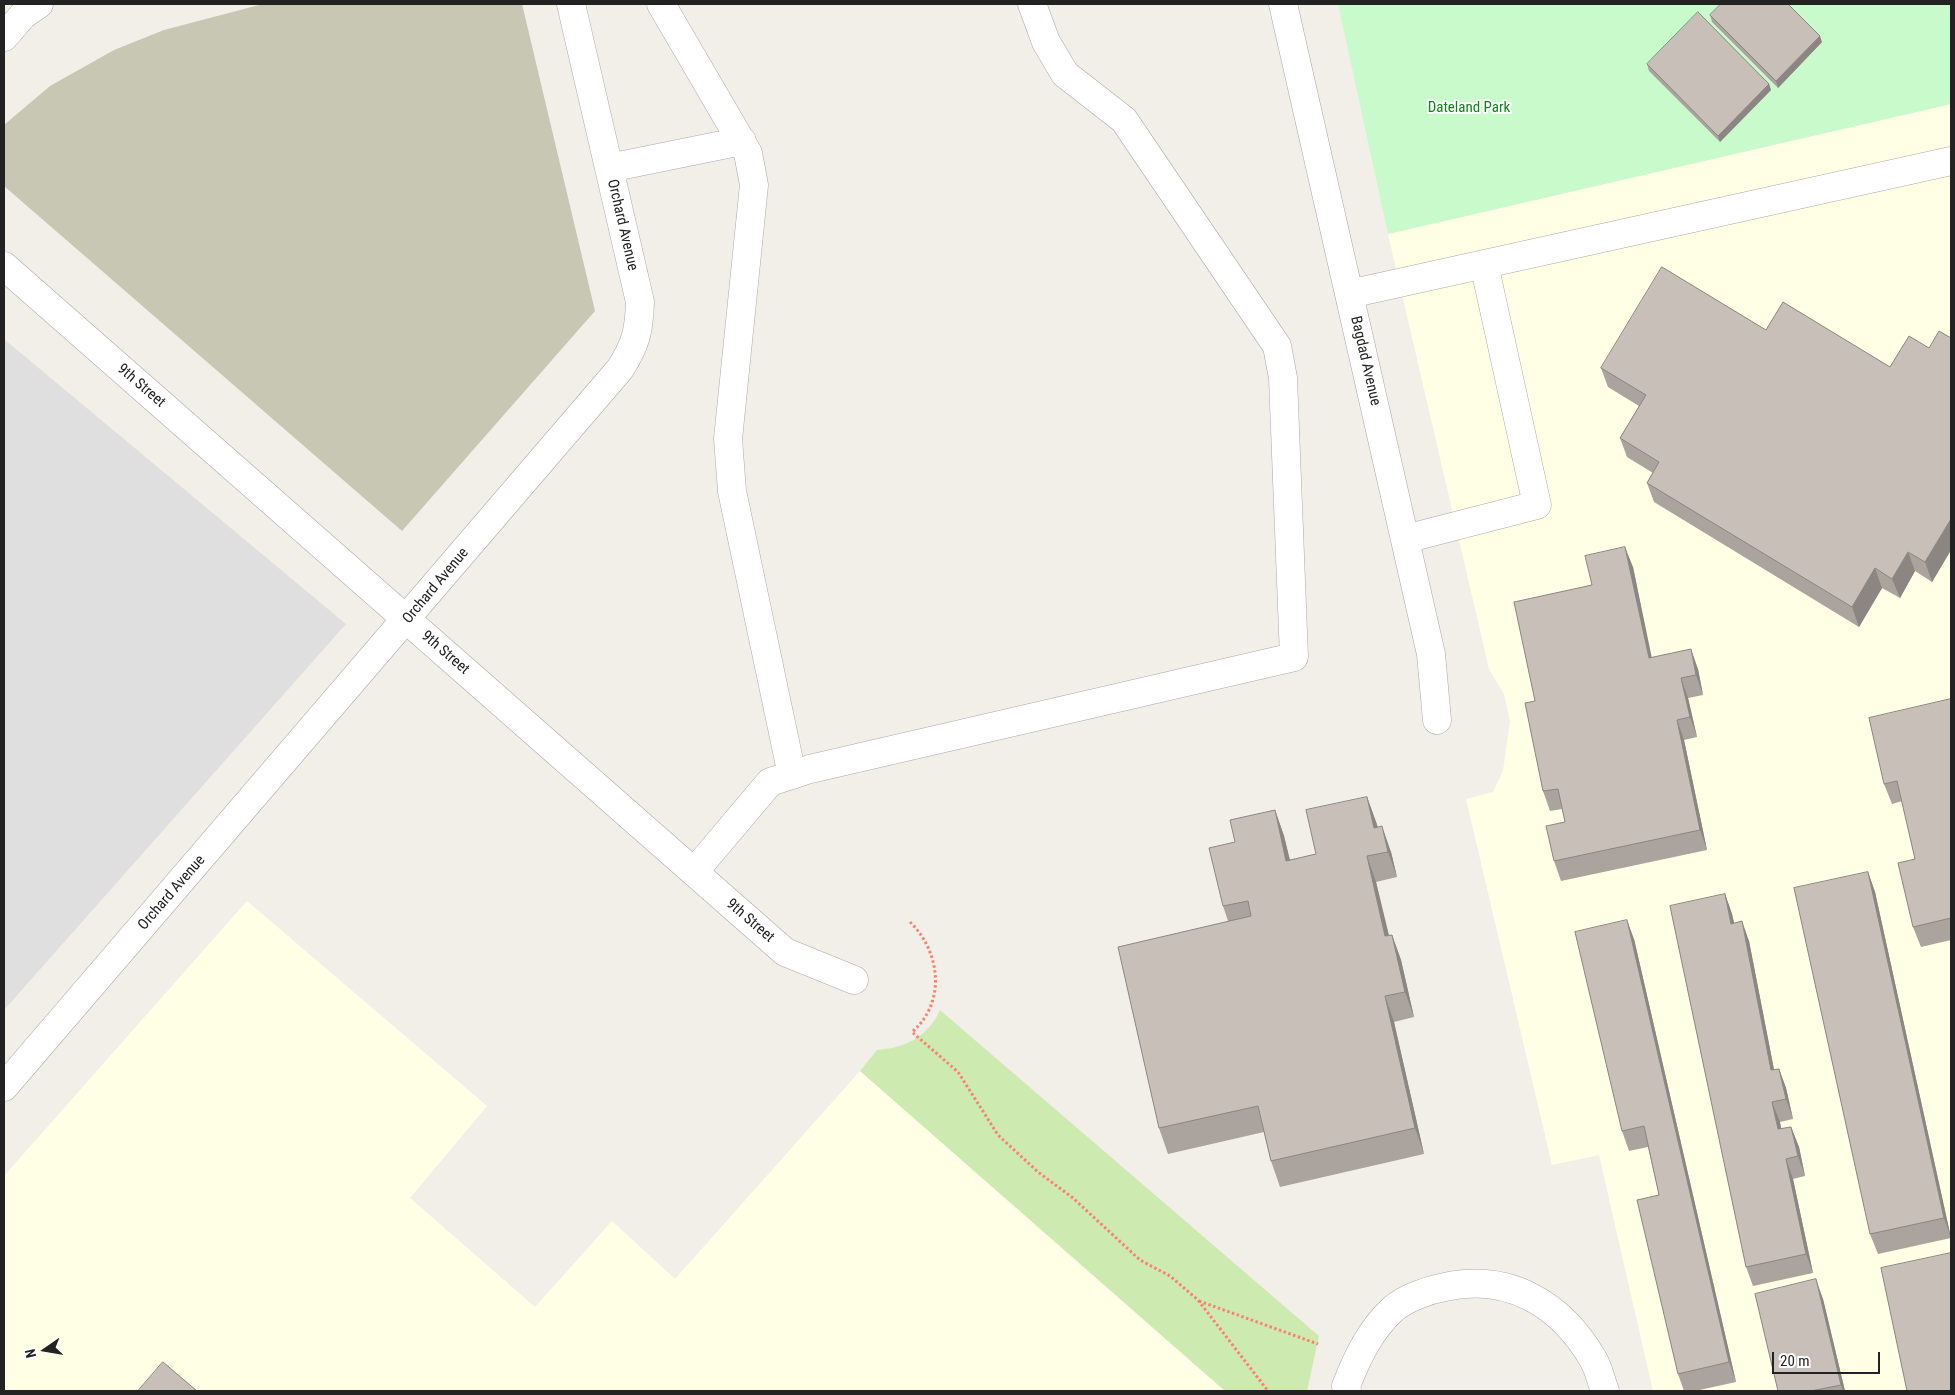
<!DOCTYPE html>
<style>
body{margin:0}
#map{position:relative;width:1955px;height:1395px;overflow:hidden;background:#f2efe9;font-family:"Roboto Condensed",sans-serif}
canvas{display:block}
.frame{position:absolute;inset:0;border:5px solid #222;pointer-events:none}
.north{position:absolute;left:20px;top:1325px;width:50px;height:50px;-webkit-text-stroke:4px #fff;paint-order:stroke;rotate:257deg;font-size:14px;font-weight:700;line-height:20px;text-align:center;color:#222}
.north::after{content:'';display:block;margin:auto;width:18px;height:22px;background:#222;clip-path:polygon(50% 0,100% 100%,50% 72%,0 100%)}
.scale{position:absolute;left:1772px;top:1352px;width:108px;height:22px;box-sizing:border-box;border:2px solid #222;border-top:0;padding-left:6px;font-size:15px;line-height:18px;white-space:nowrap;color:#222;-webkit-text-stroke:4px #fff;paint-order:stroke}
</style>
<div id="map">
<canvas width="1955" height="1395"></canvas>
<div class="frame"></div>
<div class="north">N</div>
<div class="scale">20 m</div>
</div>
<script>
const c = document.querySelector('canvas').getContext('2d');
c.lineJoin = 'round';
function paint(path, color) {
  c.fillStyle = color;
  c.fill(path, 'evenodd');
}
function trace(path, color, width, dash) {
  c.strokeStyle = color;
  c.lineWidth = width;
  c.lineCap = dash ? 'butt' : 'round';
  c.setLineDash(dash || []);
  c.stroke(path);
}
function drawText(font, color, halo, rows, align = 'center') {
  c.font = font + ' "Roboto Condensed",sans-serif';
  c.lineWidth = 4;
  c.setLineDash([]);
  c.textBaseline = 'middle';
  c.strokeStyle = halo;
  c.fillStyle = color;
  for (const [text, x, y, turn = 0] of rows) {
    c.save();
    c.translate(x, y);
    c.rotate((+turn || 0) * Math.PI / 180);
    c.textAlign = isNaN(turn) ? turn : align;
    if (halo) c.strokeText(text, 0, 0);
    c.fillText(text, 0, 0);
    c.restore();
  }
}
paint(new Path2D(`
 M4 339 346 624 4 1010Z`), '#e0dfdf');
paint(new Path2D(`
 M1951 104V1391H1653L1599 1155 1552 1165 1466 799 1493 792 1503 771 1510 721 1504 694 1489 669 1388 234Z
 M247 901 487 1106 410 1198 535 1307 612 1221 675 1279 860 1071 1225 1391H4V1176Z`), '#ffffe5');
paint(new Path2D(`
 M263 4H522L595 311 402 531 4 186V125L50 86 114 50 164 30Z`), '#c7c7b4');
paint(new Path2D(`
 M940 1010 1319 1336 1307 1391H1225L860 1071 877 1050C905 1048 928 1037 940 1010Z`), '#cdebb0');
paint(new Path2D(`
 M1338 4H1951V104L1388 234Z`), '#c8facc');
const minor = new Path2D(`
 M661 4 748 153 754 185 728 439 732 491 792 775
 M1283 4 1431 654 1437 720
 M4 37 23 15 39 4
 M609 168 742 141
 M4 266 785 952 854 980
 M1349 294 1951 161
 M1405 539 1537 505 1484 264
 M694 872 770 782 810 769 1294 657 1283 378 1277 346 1124 120 1065 74 1046 42 1032 4
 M4 1087 620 369C636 344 639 331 640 302L571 4
 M1347 1391 1346 1386C1357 1358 1370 1330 1393 1309 1406 1298 1428 1290 1445 1287 1509 1273 1561 1304 1593 1359 1599 1369 1601 1381 1605 1391`);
trace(minor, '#a9a9a9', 29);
trace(new Path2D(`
 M910 922C941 952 946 1003 912 1032L958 1072 998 1135 1038 1172 1073 1198 1140 1260 1170 1276 1198 1300 1268 1391
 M1199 1301 1318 1344`), '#fa8072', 3, [2.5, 2.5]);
trace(minor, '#fff', 28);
paint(new Path2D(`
 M1710 15 1822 42 1778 88 1712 22Z
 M1647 64 1769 84 1771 90 1720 142 1649 71Z
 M1766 330 1890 367 1951 338V550L1932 582 1915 571 1900 598 1882 588 1859 627 1654 502 1647 483 1653 473 1627 457 1620 438 1639 406 1608 387 1601 368Z
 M1633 567 1651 657 1698 669 1703 695 1688 698 1697 737 1684 740 1707 850 1561 881 1554 861 1565 822 1562 809 1550 811 1543 791 1535 701Z
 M1951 699V940L1921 947 1913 927 1915 859 1902 801 1892 804 1884 784Z
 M1367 797 1378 827 1391 852 1397 877 1376 882 1389 935H1392L1401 960 1414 1017 1394 1022 1424 1154 1280 1187 1271 1161 1264 1132 1168 1154 1159 1128 1228 921 1223 906 1235 842 1275 810 1284 836 1290 860 1316 854Z
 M1868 872 1875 892 1951 1238 1878 1254 1870 1234Z
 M1725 894 1732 914 1734 923 1749 941 1774 1070 1779 1069 1786 1088 1793 1119 1780 1122 1781 1129 1791 1127 1799 1147 1805 1176 1793 1179 1813 1273 1753 1286 1746 1267Z
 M1634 939 1736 1382 1695 1391H1684L1678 1374 1659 1195 1648 1147 1629 1151 1622 1131Z
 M1823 1299 1845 1391H1778Z`), '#aba49e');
paint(new Path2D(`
 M1820 36 1822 42 1778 88 1776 81Z
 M1769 84 1771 90 1720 142 1718 136Z
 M1951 519V550L1932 582 1925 562Z
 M1625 547 1633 567 1656 678 1649 658Z
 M1908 552 1915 571 1900 598 1892 579Z
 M1875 568 1882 588 1859 627 1852 607Z
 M1691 649 1698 669 1703 695 1696 675Z
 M1681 678 1688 698 1697 737 1690 717Z
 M1677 720 1684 740 1707 850 1700 830Z
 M1367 797 1376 822 1384 853 1374 828Z
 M1275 810 1284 836 1296 886 1286 861Z
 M1382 826 1391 852 1397 877 1388 852Z
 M1367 856 1376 882 1395 962 1385 936Z
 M1868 872 1875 892 1951 1238 1944 1218Z
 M1725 894 1732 914 1739 944 1731 924Z
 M1627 920 1634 939 1736 1382 1729 1362Z
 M1742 921 1749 941 1778 1090 1771 1070Z
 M1392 935 1401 960 1414 1017 1405 992Z
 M1385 996 1394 1022 1424 1154 1415 1128Z
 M1779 1069 1786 1088 1793 1119 1786 1099Z
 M1772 1102 1780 1122 1785 1149 1778 1129Z
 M1791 1127 1799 1147 1805 1176 1798 1156Z
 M1786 1159 1793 1179 1813 1273 1806 1254Z
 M1816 1279 1823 1299 1845 1391H1843L1841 1385Z`), '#8b8681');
const building = new Path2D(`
 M1721 4H1788L1820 36 1776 81 1710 15Z
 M1698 12 1769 84 1718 136 1647 64Z
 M1662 267 1766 330 1783 302 1890 367 1909 336 1929 348 1939 331 1951 338V519L1925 562 1908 552 1892 579 1875 568 1852 607 1647 483 1659 462 1620 438 1646 395 1601 368Z
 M1625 547 1649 658 1691 649 1696 675 1681 678 1690 717 1677 720 1700 830 1554 861 1546 826 1565 822 1558 789 1543 791 1525 703 1535 701 1514 602 1592 585 1585 556Z
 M1951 699V918L1913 927 1898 863 1915 859 1897 781 1884 784 1869 718Z
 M1367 797 1374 828 1382 826 1388 852 1367 856 1385 936 1392 935 1405 992 1385 996 1415 1128 1271 1161 1258 1106 1159 1128 1118 947 1251 916 1248 901 1223 906 1209 848 1235 842 1230 820 1275 810 1286 861 1316 854 1306 810Z
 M1868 872 1944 1218 1870 1234 1794 888Z
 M1725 894 1731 924 1742 921 1771 1070 1779 1069 1786 1099 1772 1102 1778 1129 1791 1127 1798 1156 1786 1159 1806 1254 1746 1267 1670 906Z
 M1627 920 1729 1362 1678 1374 1637 1200 1659 1195 1644 1126 1622 1131 1575 932Z
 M1951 1253V1391H1907L1881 1268Z
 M1816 1279 1841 1385 1811 1391H1778L1755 1294Z
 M163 1362 197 1391H138Z`);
paint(building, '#c7bfb8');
trace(building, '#8b8681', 1);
drawText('15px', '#0c8416', '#fff', [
 ["Dateland Park",1469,108]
]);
drawText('15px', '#222', '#fff', [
 ["Orchard Avenue",622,225,77],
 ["Bagdad Avenue",1365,361,77],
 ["9th Street",141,386,41],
 ["Orchard Avenue",436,586,-50],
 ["9th Street",445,653,41],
 ["Orchard Avenue",172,893,-49],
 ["9th Street",750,921,41]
]);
</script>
